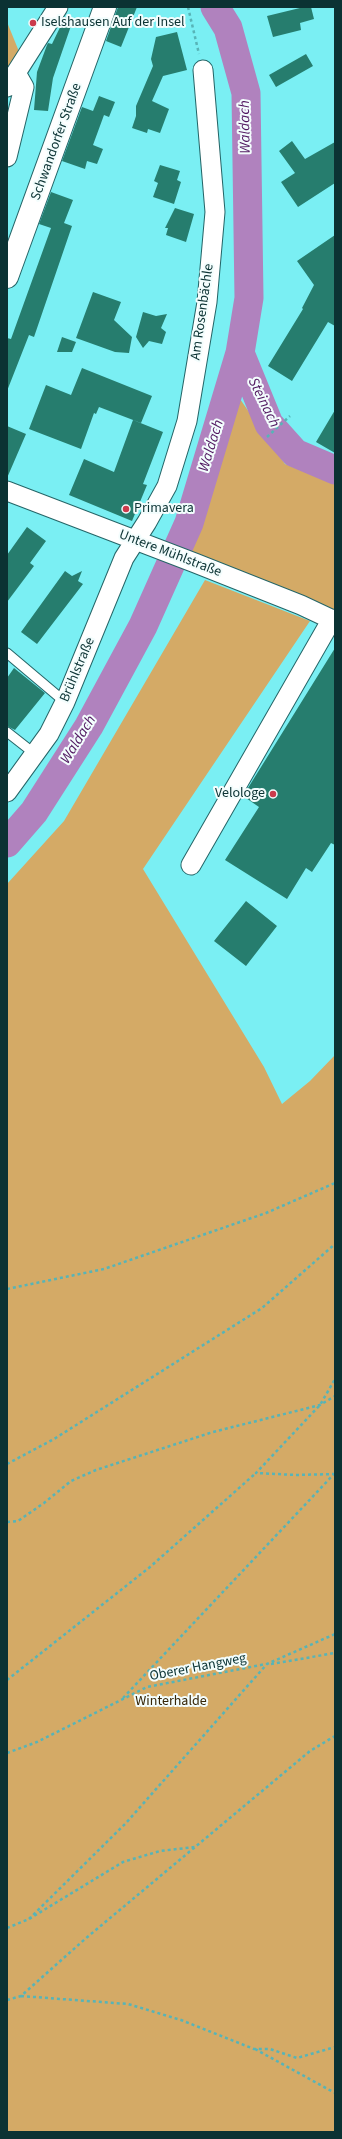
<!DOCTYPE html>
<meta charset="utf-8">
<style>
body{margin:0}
#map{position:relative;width:342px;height:2139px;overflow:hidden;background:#7aeff3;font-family:"Source Sans 3",sans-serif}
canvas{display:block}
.frame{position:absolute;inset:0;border:8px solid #0b3233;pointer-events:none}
</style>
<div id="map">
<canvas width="342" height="2139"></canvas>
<div class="frame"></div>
</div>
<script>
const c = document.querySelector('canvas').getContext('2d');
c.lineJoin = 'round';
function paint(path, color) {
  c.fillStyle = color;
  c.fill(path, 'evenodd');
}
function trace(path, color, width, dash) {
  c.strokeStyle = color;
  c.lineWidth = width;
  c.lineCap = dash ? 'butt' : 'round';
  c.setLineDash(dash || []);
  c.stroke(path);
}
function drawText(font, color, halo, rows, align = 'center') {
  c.font = font + ' "Source Sans 3",sans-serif';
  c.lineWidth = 4;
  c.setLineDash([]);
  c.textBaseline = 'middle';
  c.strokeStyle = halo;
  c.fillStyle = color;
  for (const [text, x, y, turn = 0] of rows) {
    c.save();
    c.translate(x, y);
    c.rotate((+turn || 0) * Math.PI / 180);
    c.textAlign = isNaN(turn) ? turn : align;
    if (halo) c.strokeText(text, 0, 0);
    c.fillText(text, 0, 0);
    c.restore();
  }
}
paint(new Path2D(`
 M7 22 20 54 7 76Z
 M231 386 285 464 335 484V614L186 552Z
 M205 580 310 621 143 869 264 1067 282 1104 310 1081 335 1055V2132H7V884L64 821Z`), '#d4aa66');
trace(new Path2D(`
 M240 353 269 424 295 453 335 470
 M7 843 34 812 89 726 143 626 189 523 240 353 249 298 246 93 228 28 215 7`), '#b082be', 29);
paint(new Path2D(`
 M118 7H137L121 47 106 41Z
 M304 7H311L314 19 300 23 301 30 273 37 267 16Z
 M65 17 73 20 53 78 48 111 34 110 37 72 47 45 48 43 52 44Z
 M177 32 187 70 163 76 152 101 169 109 160 133 148 129 147 133 132 128 136 116V106L153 66 151 59 156 37Z
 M306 54 313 66 276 87 269 75Z
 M99 96 115 102 109 117 104 115 93 145 103 149 97 164 87 161 85 169 62 161 82 107 93 111Z
 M292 141 305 159 335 142V183L298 207 281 182 295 173 279 151Z
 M160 165 180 171 177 180 181 182 174 204 153 197 158 183 154 181Z
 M51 192 73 200 64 223 72 226 34 337 29 335 7 391V338L11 339 51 228 39 224Z
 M175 208 194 214 186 242 166 235 168 228H165Z
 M335 235V326L328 322 292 381 268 366 303 309 302 308 314 285 297 261Z
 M93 292 121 302 114 320 132 337 129 353 115 352 76 338Z
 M143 312 156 316 167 314 161 328 166 332 162 344 149 341 143 348 136 337Z
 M62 337 76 342 72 352H57Z
 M82 368 152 396 141 423 99 407 96 414 94 413 81 449 29 429 46 385 71 395Z
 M335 410V453L316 442Z
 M133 420 163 432 143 484 147 485 132 521 69 495 84 459 114 472Z
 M7 426 26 434 7 478Z
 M27 527 46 541 30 563 34 566 7 602V555Z
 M65 571 72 576 82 571 78 581 83 584 37 644 21 632Z
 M335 648V845L331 843 312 872 306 868 287 899 225 860 259 807 243 796Z
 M14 668 45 693 15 730 7 726V678Z
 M246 901 277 926 246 966 214 941Z`), '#267d6e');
const service = new Path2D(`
 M7 653 65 702
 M7 732 35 754`);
const minor = new Path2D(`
 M7 87 58 7
 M7 157 24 87 16 73
 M7 491 195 563 301 605 335 621
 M7 792 49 734 65 702 124 558 147 522 167 486 187 421 207 302 215 212 203 70
 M191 865 332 619`);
const secondary = new Path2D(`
 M7 277 105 7`);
trace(service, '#256567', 11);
trace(minor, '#256567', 21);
trace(secondary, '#256567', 24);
trace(new Path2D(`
 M188 7 199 54
 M267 437 290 416
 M7 1289 104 1269 266 1213 335 1183
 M7 1464 54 1439 262 1308 335 1244
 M335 1474 296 1475 256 1473 320 1405 335 1379
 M7 1522 18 1521 44 1503 71 1481 96 1470 213 1432 320 1405 335 1396
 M271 1664 335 1653
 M7 1680 150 1567 256 1473
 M123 1698 334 1474
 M7 1753 37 1742 147 1687 266 1664
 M29 1919 126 1823 267 1664 335 1634
 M7 1928 29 1919 123 1862 160 1851 195 1847
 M21 1996 128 2004 181 2020 254 2049H270L297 2058 335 2047
 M7 2000 21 1996 85 1939 310 1751 335 1736
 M255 2049 335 2093`), '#57b4b7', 2.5, [3, 3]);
trace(service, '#fff', 9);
trace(minor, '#fff', 19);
trace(secondary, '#fff', 22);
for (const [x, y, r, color] of [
 [33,23,4,"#cb3b4c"],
 [126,509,4,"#cb3b4c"],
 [273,794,4,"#cb3b4c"]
]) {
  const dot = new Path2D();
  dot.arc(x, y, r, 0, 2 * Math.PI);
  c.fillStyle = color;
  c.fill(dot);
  trace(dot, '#f3fdfd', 1.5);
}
drawText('14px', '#0b3233', '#f3fdfd', [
 ["Iselshausen Auf der Insel",41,23],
 ["Primavera",134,509],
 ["Velologe",265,794,"right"]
], 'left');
drawText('14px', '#0b3233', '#f3fdfd', [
 ["Schwandorfer Straße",57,142,-70],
 ["Am Rosenbächle",203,312,-82],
 ["Untere Mühlstraße",170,554,21],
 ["Brühlstraße",78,670,-67],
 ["Oberer Hangweg",198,1668,-11]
]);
drawText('14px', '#372607', '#f3fdfd', [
 ["Winterhalde",171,1702]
]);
drawText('italic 15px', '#501760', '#f3fdfd', [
 ["Waldach",246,127,-91],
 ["Steinach",263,403,64],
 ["Waldach",212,446,-73],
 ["Waldach",79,740,-58]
]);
</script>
